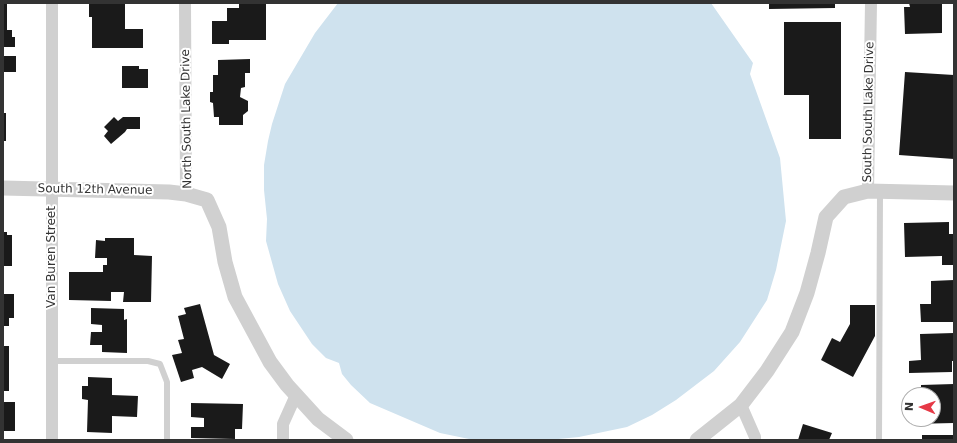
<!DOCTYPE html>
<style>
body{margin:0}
#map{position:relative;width:957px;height:443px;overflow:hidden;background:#fff;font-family:"DejaVu Sans",sans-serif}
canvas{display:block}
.frame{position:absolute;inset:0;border:4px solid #333;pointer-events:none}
.north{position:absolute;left:901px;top:387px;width:40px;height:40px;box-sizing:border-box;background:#fff;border:1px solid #adadad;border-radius:50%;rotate:272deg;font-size:11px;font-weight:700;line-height:16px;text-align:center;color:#333}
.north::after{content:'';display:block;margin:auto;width:14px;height:18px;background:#e63946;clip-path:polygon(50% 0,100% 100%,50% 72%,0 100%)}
</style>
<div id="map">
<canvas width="957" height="443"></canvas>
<div class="frame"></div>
<div class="north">N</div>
</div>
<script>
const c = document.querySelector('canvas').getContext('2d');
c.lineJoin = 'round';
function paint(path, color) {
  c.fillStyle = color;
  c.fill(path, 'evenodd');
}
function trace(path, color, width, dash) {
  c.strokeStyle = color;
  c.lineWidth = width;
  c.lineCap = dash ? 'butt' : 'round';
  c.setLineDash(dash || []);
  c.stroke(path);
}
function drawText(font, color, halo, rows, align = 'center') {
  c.font = font + ' "DejaVu Sans",sans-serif';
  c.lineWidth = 4;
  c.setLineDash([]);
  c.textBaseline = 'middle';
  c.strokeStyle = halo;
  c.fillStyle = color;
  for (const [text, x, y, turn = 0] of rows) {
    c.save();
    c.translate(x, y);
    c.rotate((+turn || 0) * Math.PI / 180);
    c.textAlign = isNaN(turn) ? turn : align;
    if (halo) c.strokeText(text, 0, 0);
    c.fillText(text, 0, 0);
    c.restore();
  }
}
paint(new Path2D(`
 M338 3H711L753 63 750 74 780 158 786 221 776 270 767 300 740 342 714 371 676 400 652 415 627 427 579 437 548 440H474L440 433 370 403 351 385 342 374 339 363 326 358 312 344 290 311 278 284 266 241 267 219 264 190V165L268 141 272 124 285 84 315 33Z`), '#cfe2ee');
paint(new Path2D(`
 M3 3H7V30H12V37H15V47H3Z
 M89 3H125V29H143V48H92V17H89Z
 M239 3H266V40H229V44H212V21H227V8H239Z
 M769 3H835V8L769 9Z
 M909 3H942V33L905 34 904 7H910Z
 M784 22H841V139H809V95H784Z
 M3 56H16V72H3Z
 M250 59V73H245V87L241 88 240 97 248 101V111L243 115V125H219V117H214L213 103 210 102V92H213V75H218V60Z
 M122 66H139V69H148V88H122Z
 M905 72 954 75V159L899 155Z
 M3 113H6V141H3Z
 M114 117 118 121 123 117H140V129H127L125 132 111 144 104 136 108 131 104 127Z
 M949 222V234H954V265H942V256L905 257 904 223Z
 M3 232H7V235H12V266H3Z
 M105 238H134V255L152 256 151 302H123L124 292H111V301L69 300V272H103V265H107V258H95L96 240 105 241Z
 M954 280V322H921L920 304H931V281Z
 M3 294H14V318H9V326H3Z
 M200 304 214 355 230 364 222 379 202 367 192 370 194 378 181 382 172 355 182 353 178 340 184 339 178 316 186 314 184 308Z
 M850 305H875V336L853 377 821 360 832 338 840 342 850 324Z
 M91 308 124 309V320L127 319V353L102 352V345H90L91 332H102V325L91 324Z
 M954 333V361H952V372L909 373V361L921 360 920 334Z
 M3 346H9V391H3Z
 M88 377 112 378V395L138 396 137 417 112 416V433L87 432 88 400 82 399V386H88Z
 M954 384V423L911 424V419H933V395H921V385Z
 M3 402H15V431H3Z
 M191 403 243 404 242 429H235V439L191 438V427H204V418L191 417Z
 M803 424 832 433 829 440H798Z
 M922 435H953V440H922Z`), '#1a1a1a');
trace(new Path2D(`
 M52 361H148L160 364 167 382V440
 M879 440 880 191`), '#d0d0d0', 6);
trace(new Path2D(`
 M185 3 186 194
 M868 191 871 3
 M741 405 755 437V440
 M52 440V3
 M283 440V424L296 395`), '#d0d0d0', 12);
trace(new Path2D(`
 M3 188 169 192 186 194 207 200 219 227 225 262 235 297 270 362 287 385 318 419 346 440
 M697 440 741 405 767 371 792 332 807 293 818 253 826 217 844 197 868 191 954 193`), '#d0d0d0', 15);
drawText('12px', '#333', '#fff', [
 ["South South Lake Drive",869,112,-89],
 ["North South Lake Drive",187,119,-91],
 ["South 12th Avenue",95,190,1],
 ["Van Buren Street",52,257,-90]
]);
</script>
